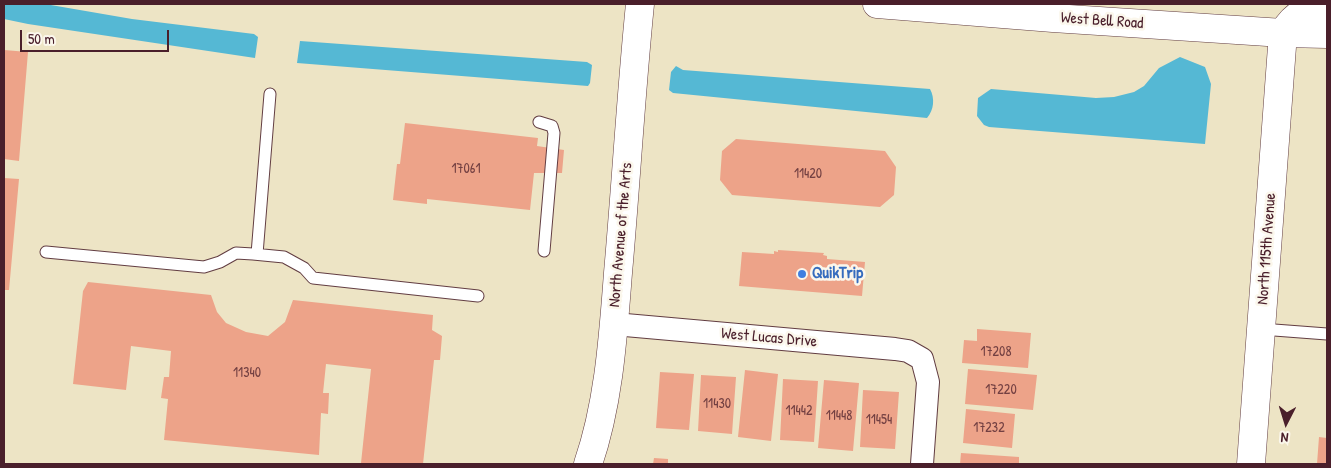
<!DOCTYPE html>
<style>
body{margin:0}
#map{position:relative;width:1331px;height:468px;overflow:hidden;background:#ede4c5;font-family:"Patrick Hand",sans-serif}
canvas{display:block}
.frame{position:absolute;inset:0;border:5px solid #4a1f2b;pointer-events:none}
.north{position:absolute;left:1261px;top:398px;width:50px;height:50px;-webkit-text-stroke:4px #fbf7ec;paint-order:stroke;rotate:185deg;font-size:14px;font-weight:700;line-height:20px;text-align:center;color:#4a1f2b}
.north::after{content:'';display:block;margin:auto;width:18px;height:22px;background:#4a1f2b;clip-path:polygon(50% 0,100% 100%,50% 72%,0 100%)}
.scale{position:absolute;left:20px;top:30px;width:149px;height:22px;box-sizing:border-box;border:2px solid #4a1f2b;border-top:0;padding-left:6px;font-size:15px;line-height:18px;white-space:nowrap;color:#4a1f2b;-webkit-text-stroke:4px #fbf7ec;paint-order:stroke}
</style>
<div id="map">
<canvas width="1331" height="468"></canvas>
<div class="frame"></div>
<div class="north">N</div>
<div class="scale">50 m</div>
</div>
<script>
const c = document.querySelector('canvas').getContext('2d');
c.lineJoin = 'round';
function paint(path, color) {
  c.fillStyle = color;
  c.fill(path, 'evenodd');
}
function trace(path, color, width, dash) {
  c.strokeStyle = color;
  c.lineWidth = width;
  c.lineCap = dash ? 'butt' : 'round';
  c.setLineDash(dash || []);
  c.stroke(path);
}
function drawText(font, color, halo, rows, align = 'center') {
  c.font = font + ' "Patrick Hand",sans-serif';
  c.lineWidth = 5;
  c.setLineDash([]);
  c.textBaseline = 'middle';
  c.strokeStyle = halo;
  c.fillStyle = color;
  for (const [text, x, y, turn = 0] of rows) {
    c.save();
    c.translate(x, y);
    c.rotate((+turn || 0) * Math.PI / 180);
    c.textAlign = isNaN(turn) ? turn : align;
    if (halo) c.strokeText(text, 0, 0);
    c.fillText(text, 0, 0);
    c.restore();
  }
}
paint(new Path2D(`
 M4 4H45L132 19 254 34 258 37 255 58 28 24 4 19Z
 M300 41 587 62 592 65 590 83 588 86 297 63Z
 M1180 57 1205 67 1211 84 1205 144 989 127 984 125 977 116 978 98 991 89 1096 98 1114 97 1134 92 1144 86 1159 68Z
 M676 66 683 70 930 89C935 98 934 110 927 118L673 93 669 90 671 72Z`), '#55b8d4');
paint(new Path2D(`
 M4 50 28 52 19 161 4 159Z
 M405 123 538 138 537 146 564 150 562 173H534L530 210 427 199V204L393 200 397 164H400Z
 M736 139 885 151 896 167 894 195 880 207 732 195 720 180 722 151Z
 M4 178 19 179 9 290H4Z
 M778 250 824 253 823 255 827 256V259L865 262 862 296 739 286 742 252 774 254V251L778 252Z
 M88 282 211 295 217 312 226 323 246 332 268 336 285 322 293 300 433 315 432 330 442 336 440 360H434L423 464H375L361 463 371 369 326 364 323 393H329L328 414 321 413 319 455 164 440 168 399 161 398 164 377H169L171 351 131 346 126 390 73 384 83 291Z
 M977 329 1031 333 1028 368 962 363 964 340 977 341Z
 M968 369 1037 375 1033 410 965 404Z
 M745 370 778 374 771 441 738 437Z
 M660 372 694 374 689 430 656 428Z
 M701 375 736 377 732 434 698 431Z
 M783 379 818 381 814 442 780 440Z
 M824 380 859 383 853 451 818 448Z
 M863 390 899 392 895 449 860 447Z
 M966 409 1015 414 1012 448 963 443Z
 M1319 437 1327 438V464H1317Z
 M961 453 1019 457V464H960Z
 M654 458 668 459V464H653Z`), '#eda389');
const service = new Path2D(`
 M539 122 552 126 554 133 544 251
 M46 252 204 267 220 262 236 253 253 254 284 257 304 268 313 278 478 296
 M257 254 270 94
 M1261 329 1327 334`);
const minor = new Path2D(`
 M614 324 895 349 908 351 922 359 928 382 922 464`);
const tertiary = new Path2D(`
 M588 464C609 403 613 337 618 273 626 183 631 93 640 4
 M1251 464 1283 33`);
const primary = new Path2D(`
 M877 4 1053 18 1283 33 1327 34
 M1283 33C1295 13 1305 9 1327 11`);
trace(service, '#623d42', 13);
trace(minor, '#623d42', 24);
trace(tertiary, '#623d42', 29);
trace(primary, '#623d42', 29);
trace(service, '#fff', 11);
trace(minor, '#fff', 22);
trace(tertiary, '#fff', 28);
trace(primary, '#fff', 28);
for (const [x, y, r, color] of [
 [802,274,5,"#3f7fe0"]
]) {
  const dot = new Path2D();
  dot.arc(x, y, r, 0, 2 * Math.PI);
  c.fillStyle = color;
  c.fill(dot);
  trace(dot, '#fbf7ec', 2);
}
drawText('14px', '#734042', null, [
 ["17061",466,169],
 ["11420",808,174],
 ["17208",996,352],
 ["11340",247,373],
 ["17220",1001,390],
 ["11430",717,404],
 ["11442",799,411],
 ["11448",839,416],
 ["11454",879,420],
 ["17232",989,428]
]);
drawText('16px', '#4a1f2b', '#fbf7ec', [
 ["West Bell Road",1102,21,4],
 ["North Avenue of the Arts",621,235,-85],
 ["North 115th Avenue",1267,249,-86],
 ["West Lucas Drive",769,338,5]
]);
drawText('bold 16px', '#366cbe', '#fbf7ec', [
 ["QuikTrip",812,274]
], 'left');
</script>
